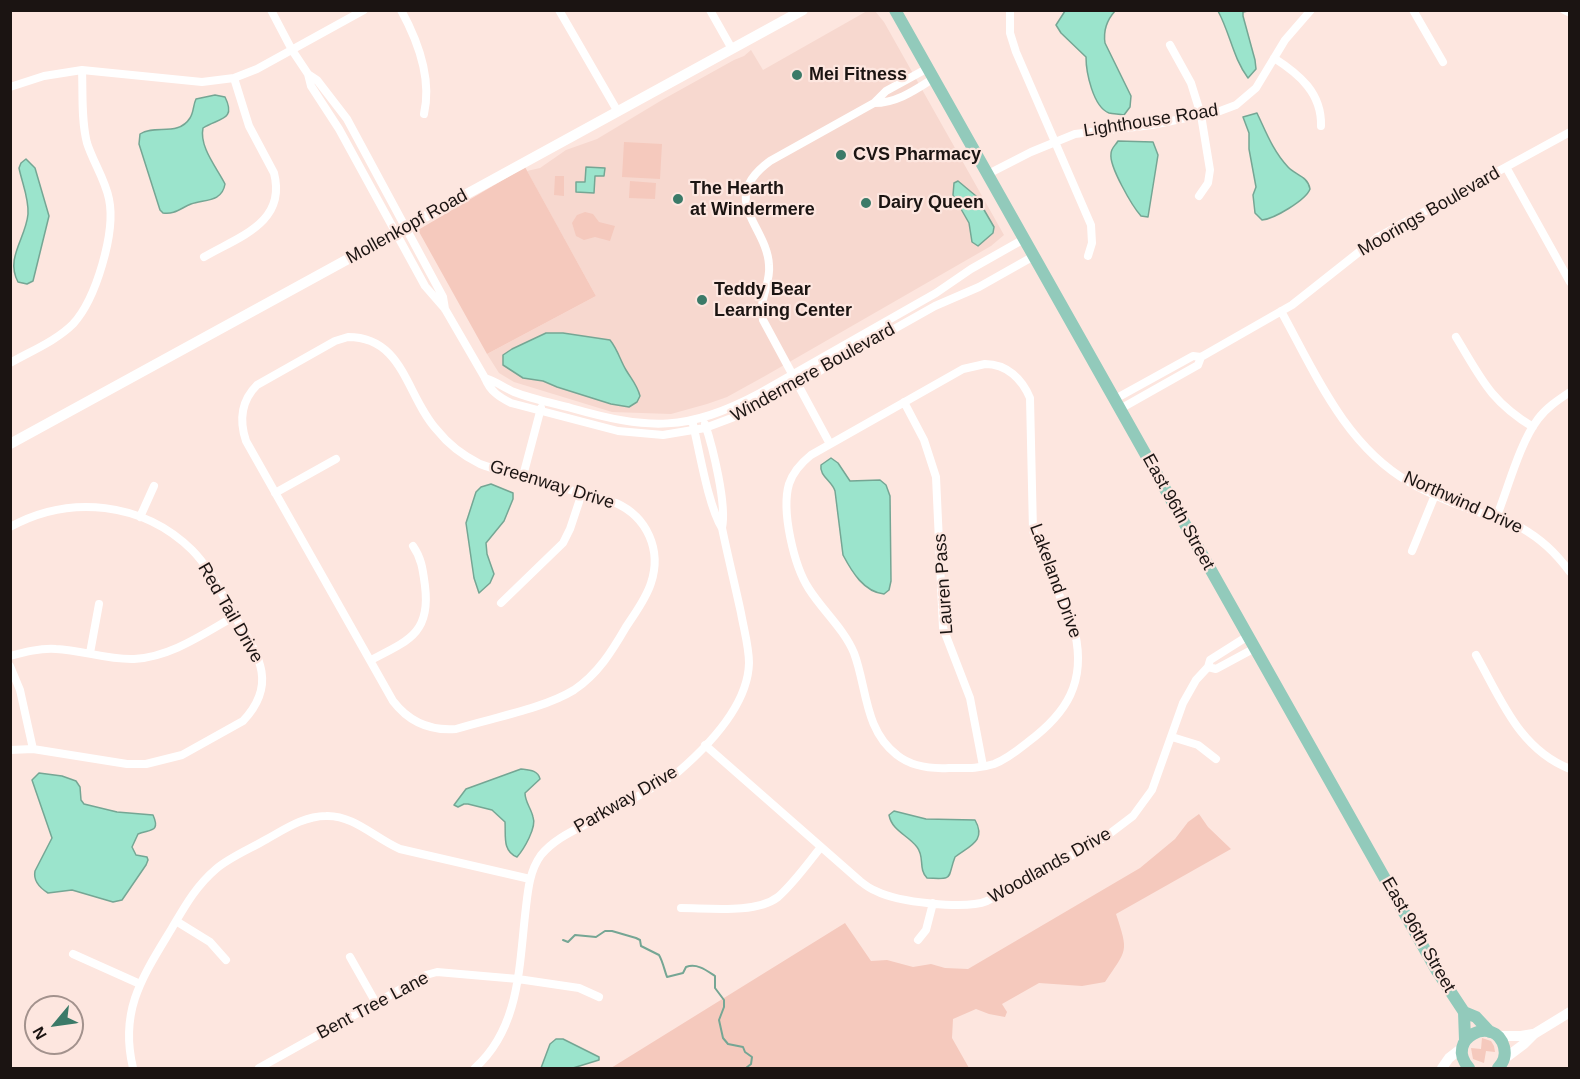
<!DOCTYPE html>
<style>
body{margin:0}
#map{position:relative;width:1580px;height:1079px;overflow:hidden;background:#fde6df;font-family:Arial,sans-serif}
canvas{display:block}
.frame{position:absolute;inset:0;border:12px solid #1b1412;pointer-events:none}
.north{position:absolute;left:24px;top:995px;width:60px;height:60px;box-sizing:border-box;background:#fde6df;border:2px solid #a3928d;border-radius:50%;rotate:241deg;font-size:16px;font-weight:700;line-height:24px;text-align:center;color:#1b1412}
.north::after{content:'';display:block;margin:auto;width:21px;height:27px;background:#3b7a68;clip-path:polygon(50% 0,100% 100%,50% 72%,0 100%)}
</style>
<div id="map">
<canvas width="1580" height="1079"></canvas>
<div class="frame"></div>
<div class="north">N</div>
</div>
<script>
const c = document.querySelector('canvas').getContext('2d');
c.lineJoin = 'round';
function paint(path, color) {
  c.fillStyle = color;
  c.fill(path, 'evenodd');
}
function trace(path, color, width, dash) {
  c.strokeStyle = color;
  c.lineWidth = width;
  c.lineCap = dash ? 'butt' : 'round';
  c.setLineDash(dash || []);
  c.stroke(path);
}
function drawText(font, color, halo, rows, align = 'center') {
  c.font = font + ' Arial,sans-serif';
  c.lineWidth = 4.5;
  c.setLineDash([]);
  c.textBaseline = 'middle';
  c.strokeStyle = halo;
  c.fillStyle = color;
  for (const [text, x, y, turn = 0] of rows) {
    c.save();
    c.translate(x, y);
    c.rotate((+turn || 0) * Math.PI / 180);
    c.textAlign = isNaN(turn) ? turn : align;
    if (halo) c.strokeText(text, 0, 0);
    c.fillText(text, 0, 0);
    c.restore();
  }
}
paint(new Path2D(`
 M867 11H875L884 22 1004 235 991 246 765 376 727 397 707 404 671 414 612 412 514 382 499 373 487 354 596 296 527 171 540 168 566 150 597 139 662 100 734 60 744 56 751 50 763 70Z`), '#f7d8cf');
paint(new Path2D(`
 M624 142 662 144 660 179 622 177Z
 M525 167 596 296 487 354 418 230Z
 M555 176H564V196L554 195Z
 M630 181 656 183 655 199 629 198Z
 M585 212 593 214 599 222 615 226 610 241 595 237 584 240 576 236 572 223 577 215Z
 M1199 814 1208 827 1231 849 1116 914C1129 953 1127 949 1105 982L1082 986 1039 983 1002 1004 1007 1012 1005 1017 989 1014 976 1009 953 1019 952 1038 969 1068H611L845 923 871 961 887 960 913 967 931 964 945 968 968 969 1140 868 1175 839 1188 822Z
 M1482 1038 1491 1041 1494 1046 1495 1052 1486 1051 1484 1063 1473 1059 1471 1048 1481 1049Z`), '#f5c9bd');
const water = new Path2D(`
 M1065 11H1115C1107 20 1103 30 1105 43L1131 96 1130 107 1124 115C1119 114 1113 114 1109 113 1093 107 1086 72 1086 57L1061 33 1056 25Z
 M1218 11H1248L1243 12V16L1255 60 1256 69 1248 78C1233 58 1230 33 1218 11Z
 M215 95 225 97C237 121 218 118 203 128 199 147 217 168 225 184 222 203 203 199 191 204 181 208 174 215 163 213L160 210 139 144 140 134C155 124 178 137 190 118 194 112 193 105 196 99Z
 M1257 113C1266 132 1273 151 1288 167 1295 175 1308 176 1310 189 1306 200 1274 219 1262 220L1255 213 1253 195 1256 187 1249 149V133L1243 117Z
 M1118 141 1153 142 1158 155 1148 217 1141 216C1132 206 1109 166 1111 154 1111 148 1115 146 1118 141Z
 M26 159 35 168 49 216 33 281 27 284 18 282C5 258 26 238 28 214 29 198 22 183 19 168L21 163Z
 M586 167 605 168 604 176H595L594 193 576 192V182H585Z
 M958 181 976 196 994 227 993 233 978 246 972 242 969 223 953 195 954 183Z
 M546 333H563L610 340C618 350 620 360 626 370 632 380 637 385 640 396L637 402 629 407 611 404 557 387 543 381 523 378 503 365V355L512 349Z
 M831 458 838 463 850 481 880 480 886 485 890 496 891 581 889 590 884 594C864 592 852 572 843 555L835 491C832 481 819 476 821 465Z
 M491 484 513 493V499L504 521 486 543 487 554 494 574 490 583 479 593 474 578 466 523 476 492 481 487Z
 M521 769C529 770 538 770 540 779L525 793C525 802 531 808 533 817 537 827 524 849 517 857 502 851 506 835 505 822L492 810 468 804H464L458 807 454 805 466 789Z
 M39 773 62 776 76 781 80 787 81 800 84 804 117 812 153 815C161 833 149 829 138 834L132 847 136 855 147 857 148 860 146 865 122 900 113 902 72 890 48 893C40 888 33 881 35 871L52 838 32 780Z
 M894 811 926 819 975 820C987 841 969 846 955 857 947 878 955 880 927 878 918 869 925 857 917 847 908 835 892 831 889 815Z
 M556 1039H563L599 1057V1060L573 1068H541L550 1044Z`);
paint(water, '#9be4cc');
trace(water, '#75a694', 1.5);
trace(new Path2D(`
 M563 940 568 942 575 935 596 937 605 931H612L636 938 640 940 641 946 659 955C663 962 664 969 667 977L683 973 686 967C697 963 706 970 715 976V988L724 1000V1007L719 1020 723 1038 728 1044 743 1047 745 1052 752 1057 751 1064 746 1068`), '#75a694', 2);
trace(new Path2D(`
 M271 10 292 50 308 74 317 80 347 119 443 297 445 309
 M401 10C418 41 432 79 424 114
 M559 10 618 112
 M710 10 732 49
 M1010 10V33L1016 52 1091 225 1092 243 1088 256
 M1413 10 1443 62
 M1564 10 1570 13
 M1170 45 1191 83 1201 115 1210 170 1208 183 1199 196
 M1274 58C1299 74 1322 93 1321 126
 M308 74 311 86 339 129 425 286 445 309 485 378C490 391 499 397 511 403L618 431 663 435 705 428 745 413 935 306 979 287 1034 256
 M10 87 44 76 82 70 202 82 234 78 257 69 364 10
 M874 103 886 91 928 68
 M1506 167 1570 282
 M988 174 1031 152 1075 134 1152 125 1220 111 1236 105 1256 88 1285 40 1311 10
 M204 257C238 237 287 223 274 173L249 126 234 78
 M1281 311C1315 373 1345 445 1409 482 1443 502 1483 513 1520 527 1541 539 1555 552 1570 572
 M348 337C404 337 406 396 437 430 448 444 464 456 480 464 495 470 512 473 528 478 557 486 587 495 616 503 647 517 662 550 651 583 646 599 635 613 626 627 612 651 598 674 574 690 543 709 491 718 456 729 430 731 409 722 393 701L246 441C239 420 241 401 257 385L335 341Z
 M1456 337C1481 378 1490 401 1533 427
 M10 363C31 351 56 341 73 324 96 299 116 232 109 199 105 179 93 162 87 143 81 120 83 93 82 70
 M985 364C1007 364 1022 379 1030 398L1033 531 1075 633C1086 682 1067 713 1028 742 1018 750 1007 759 994 764 979 769 964 768 949 768 930 769 912 767 897 755 864 730 867 687 854 653 844 629 823 611 809 589 794 566 781 511 789 484 793 472 801 463 811 455L963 369Z
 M485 378C496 381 504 388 514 392 532 399 552 403 571 408 648 430 688 432 760 393L936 293 971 269 1024 239
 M1115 399 1193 356 1201 357 1292 305 1378 237 1570 132
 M904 402 924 440 936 477 943 628 970 698 983 766
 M1120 409 1198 365 1201 357
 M705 424C713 448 727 505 722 528
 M830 444 763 320C758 298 771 285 769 265 767 225 717 200 770 161L874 103C897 103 915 90 934 78
 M523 476 541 408
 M275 493 336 459
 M140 517 154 486
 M1496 518C1508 489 1519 444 1538 419 1546 408 1558 400 1570 392
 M10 527C70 494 143 502 192 550 210 568 221 593 234 615 256 652 280 682 243 721L182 755 146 764H127L33 749 10 750
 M1412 551 1435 495
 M501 603 563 543 570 529 582 493
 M90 653 99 604
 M1476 655C1501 699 1519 749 1570 769
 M10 656C25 652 40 648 56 649 82 650 107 660 134 659 171 657 203 634 235 616
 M371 660C408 641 431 633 425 586 423 571 422 559 413 546
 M10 666 20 690 33 749
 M1208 667 1216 669 1255 648
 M1172 737 1198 745 1216 759
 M705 745 860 881C865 885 870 889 876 891 897 902 965 910 987 901L1104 838 1133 816 1152 790 1183 703 1196 680 1208 667 1210 660 1248 636
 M681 908C708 908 756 914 778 897 794 883 808 863 821 847
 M176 921 210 942 226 960
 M918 940 926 930 933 903
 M73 954 140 984
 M350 957 376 1003
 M133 1068C119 1010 143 976 172 928 185 906 196 886 216 869 230 857 250 849 267 839 285 829 304 816 326 816 354 815 376 839 400 849L530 879
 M259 1068 426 975 437 972 518 979 579 988 599 997
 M475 1068C521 1027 519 963 526 907 528 889 530 870 541 855 554 839 573 831 590 822 619 806 650 791 678 772 707 747 748 705 749 663 749 647 744 630 741 613 735 585 728 557 722 528 708 506 699 448 692 420`), '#fff', 8);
trace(new Path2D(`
 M10 444 803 10
 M1497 1036H1521L1533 1034
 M1504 1059 1524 1044 1534 1034 1570 1012
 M1442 1068 1449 1058 1462 1048`), '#fff', 10);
trace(new Path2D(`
 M895 10 1437 971 1464 1012 1476 1017 1490 1032
 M1464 1012 1465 1040
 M1469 1068C1443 1039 1495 1013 1504 1047 1506 1055 1504 1062 1498 1068`), '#92cabb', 12);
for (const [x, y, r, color] of [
 [797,75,6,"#3b7a68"],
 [841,155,6,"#3b7a68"],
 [678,199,6,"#3b7a68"],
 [866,203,6,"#3b7a68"],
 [702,300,6,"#3b7a68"]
]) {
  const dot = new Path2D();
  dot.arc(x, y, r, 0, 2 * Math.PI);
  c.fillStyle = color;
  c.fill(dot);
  trace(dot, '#fde6df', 2);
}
drawText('bold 18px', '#1b1412', '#fde6df', [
 ["Mei Fitness",809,75],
 ["CVS Pharmacy",853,155],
 ["The Hearth",690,189],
 ["at Windermere",690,210],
 ["Dairy Queen",878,203],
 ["Teddy Bear",714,290],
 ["Learning Center",714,311]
], 'left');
drawText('18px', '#1b1412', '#fde6df', [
 ["Lighthouse Road",1151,121,-9],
 ["Moorings Boulevard",1429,212,-30],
 ["Mollenkopf Road",407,227,-29],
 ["Windermere Boulevard",813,373,-29],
 ["Greenway Drive",552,485,17],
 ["Northwind Drive",1463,503,24],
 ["East 96th Street",1178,512,61],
 ["Lakeland Drive",1055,581,70],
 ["Lauren Pass",944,584,-94],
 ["Red Tail Drive",230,613,60],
 ["Parkway Drive",626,800,-30],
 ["Woodlands Drive",1050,866,-29],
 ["East 96th Street",1418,935,60],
 ["Bent Tree Lane",373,1006,-28]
]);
</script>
